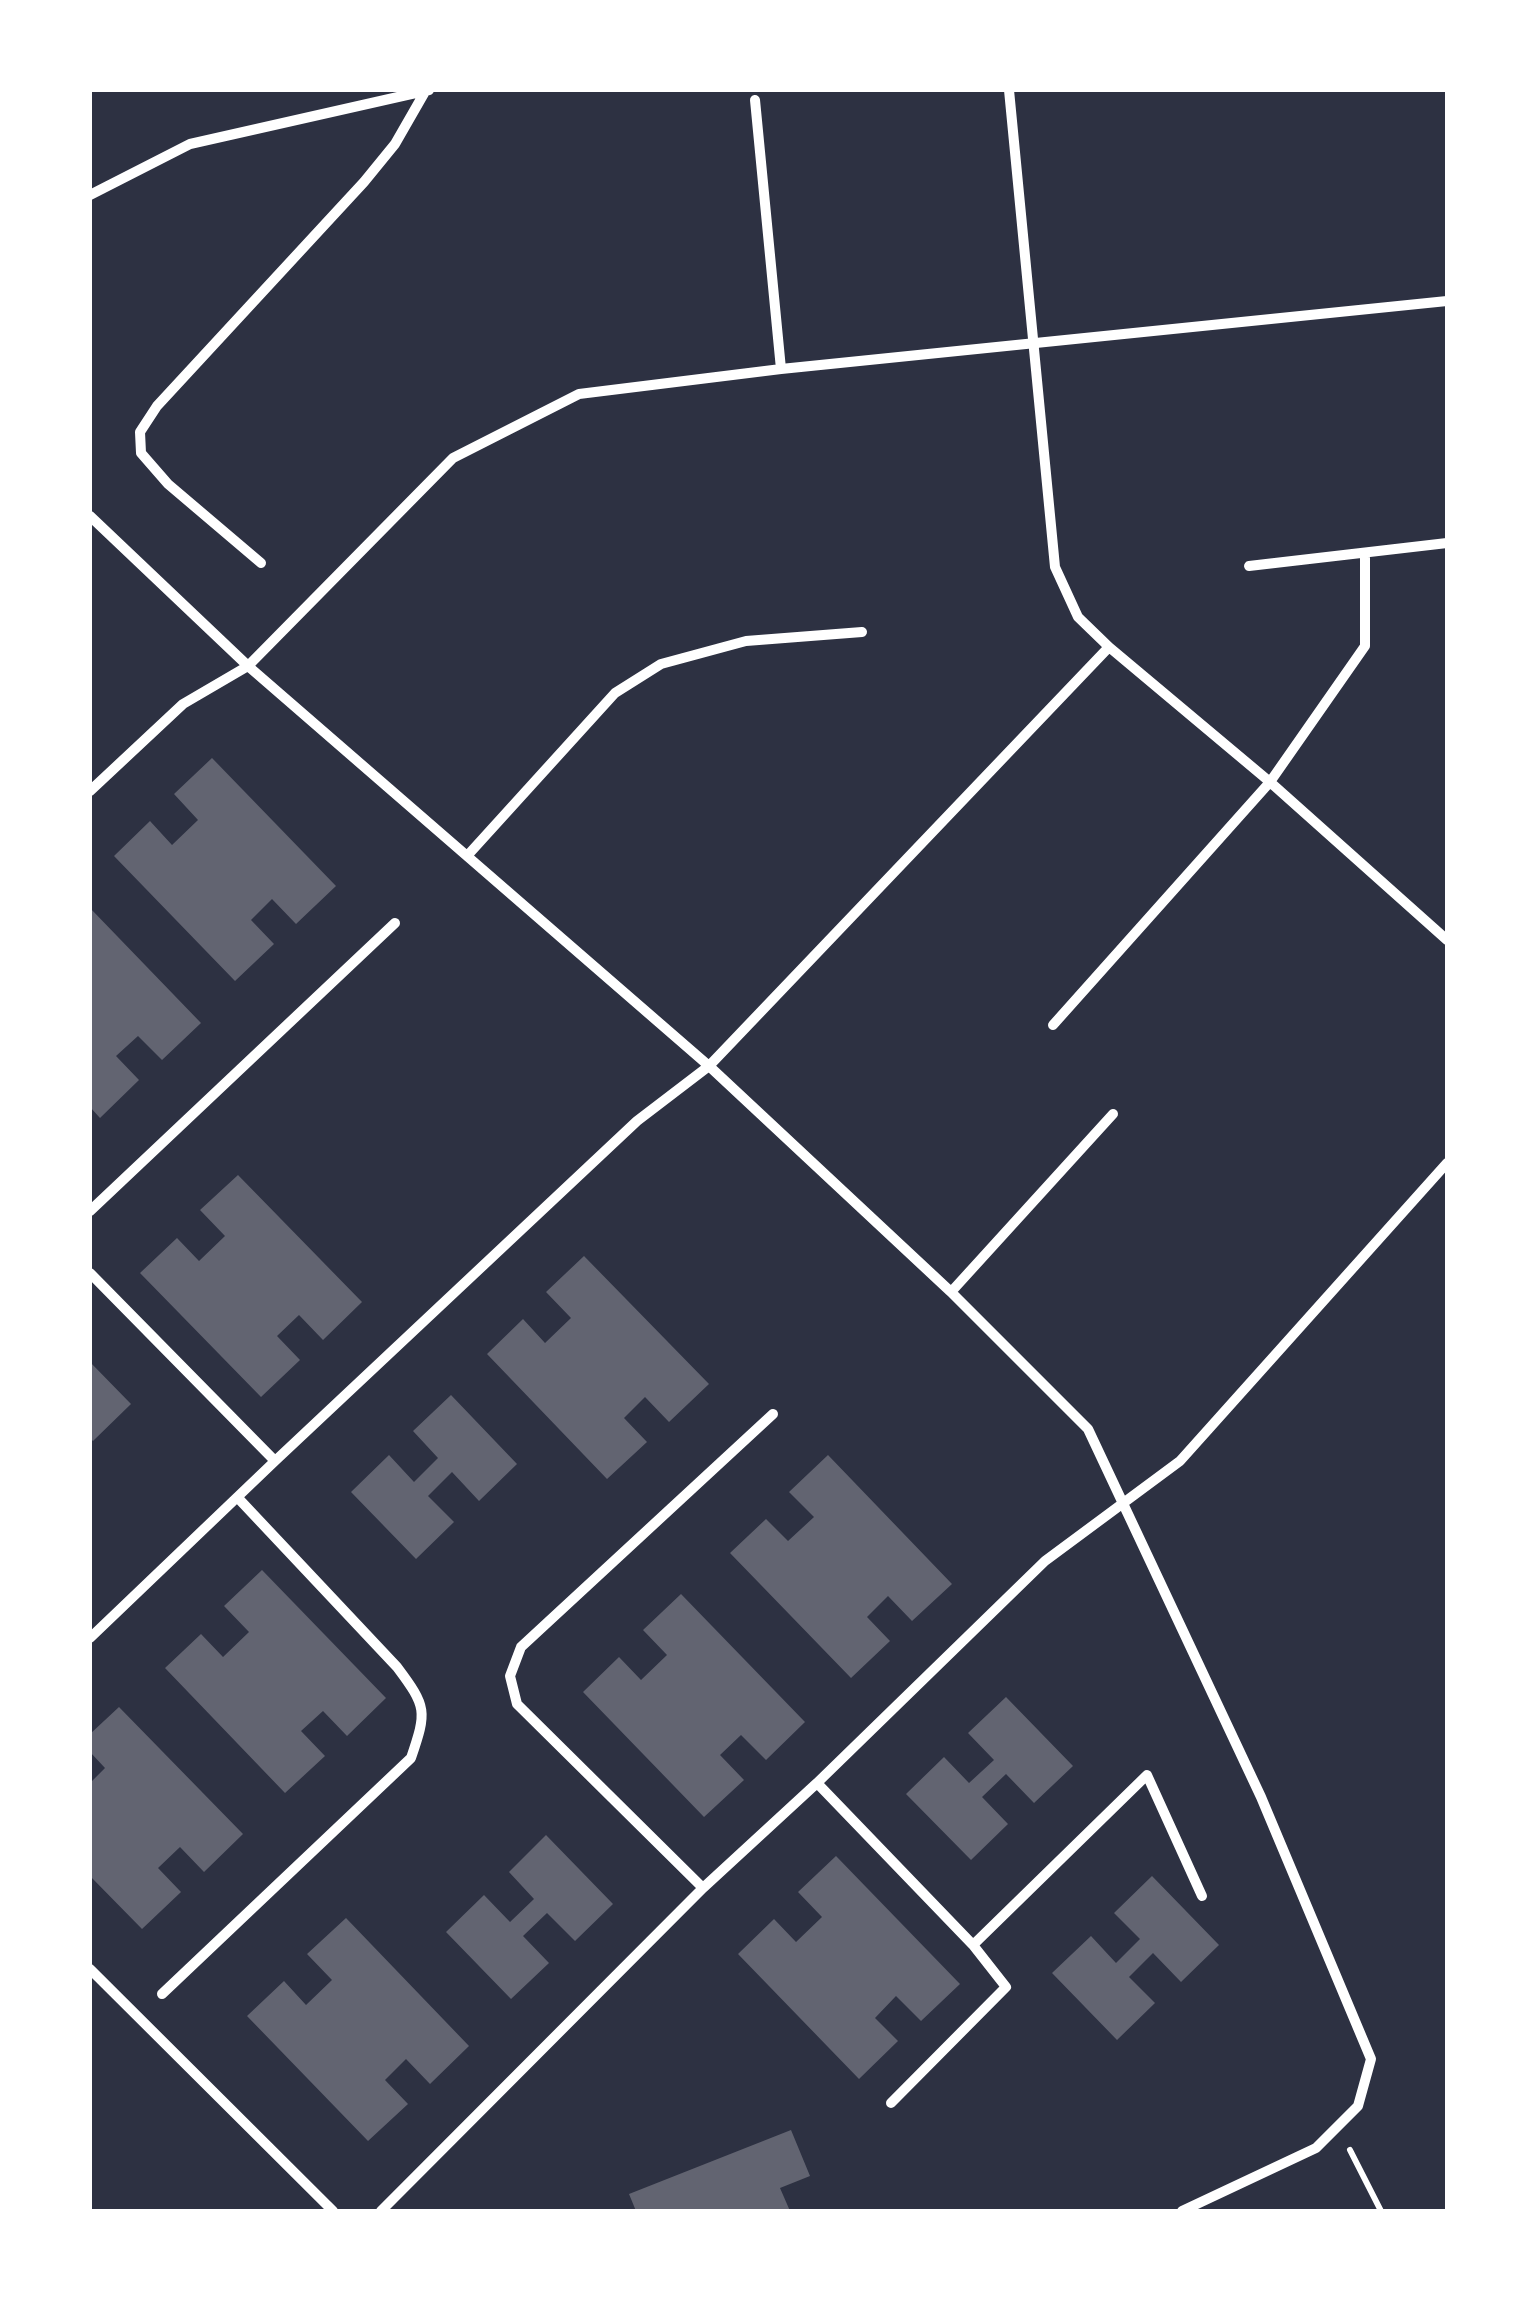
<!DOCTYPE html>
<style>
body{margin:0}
#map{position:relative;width:1537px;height:2301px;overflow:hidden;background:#2d3142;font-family:Ubuntu,sans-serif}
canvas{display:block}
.frame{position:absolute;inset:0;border:92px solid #fff;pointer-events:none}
</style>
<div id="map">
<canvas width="1537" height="2301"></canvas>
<div class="frame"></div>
</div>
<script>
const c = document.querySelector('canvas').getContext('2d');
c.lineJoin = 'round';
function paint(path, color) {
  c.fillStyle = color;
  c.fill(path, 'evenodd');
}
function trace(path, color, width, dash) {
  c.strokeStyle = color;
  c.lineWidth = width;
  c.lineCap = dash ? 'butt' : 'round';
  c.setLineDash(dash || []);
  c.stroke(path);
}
paint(new Path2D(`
 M212 758 336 886 296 924 272 899 251 920 274 944 235 981 114 856 150 821 172 845 198 820 174 794Z
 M90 908 201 1023 162 1060 138 1036 116 1056 139 1080 100 1118 90 1107Z
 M238 1175 362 1302 323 1340 299 1315 277 1336 300 1360 261 1397 140 1273 177 1238 199 1261 225 1236 200 1210Z
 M584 1256 709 1384 669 1422 645 1397 624 1418 647 1442 607 1479 487 1354 523 1319 545 1343 571 1318 546 1292Z
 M90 1362 131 1404 93 1441 90 1438Z
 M451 1395 517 1464 479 1501 452 1472 428 1496 454 1522 416 1559 351 1492 389 1455 414 1482 438 1458 413 1431Z
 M828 1455 952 1584 912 1621 888 1596 867 1617 890 1641 851 1678 730 1553 766 1519 788 1541 814 1517 789 1492Z
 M262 1570 386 1698 347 1736 323 1711 301 1731 325 1756 285 1793 165 1668 201 1634 223 1657 249 1632 224 1606Z
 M681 1594 805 1722 766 1760 741 1735 720 1755 744 1780 704 1817 583 1692 619 1657 641 1680 667 1655 643 1630Z
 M1006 1697 1073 1766 1034 1803 1006 1774 982 1797 1008 1824 971 1860 906 1794 944 1757 969 1783 994 1760 968 1733Z
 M119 1707 243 1834 204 1872 180 1847 158 1868 181 1892 142 1929 90 1876V1783L105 1768 90 1752V1734Z
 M546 1835 613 1904 575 1941 547 1913 523 1936 549 1963 511 1999 446 1932 484 1895 510 1922 534 1899 509 1872Z
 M836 1856 960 1984 921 2021 896 1996 875 2018 898 2041 859 2079 738 1954 774 1919 796 1942 822 1917 798 1892Z
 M1152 1876 1219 1945 1181 1982 1153 1953 1129 1977 1155 2003 1117 2040 1052 1973 1091 1936 1116 1963 1140 1939 1114 1913Z
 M346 1918 469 2046 430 2084 406 2059 385 2080 408 2104 368 2141 247 2016 284 1981 306 2005 332 1980 307 1954Z
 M791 2130 810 2176 780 2188 790 2211H636L629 2194Z`), '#626471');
trace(new Path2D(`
 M1350 2150 1381 2211`), '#fff', 6);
trace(new Path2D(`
 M1009 90 1055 567 1078 617 1109 647 1270 782 1447 940
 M755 100 781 369
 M90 195 190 144 429 90
 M90 516 248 666 709 1066 951 1292 1088 1429 1261 1797 1371 2059 1358 2106 1316 2148 1182 2211
 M261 563 168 484 141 453 140 432 157 406 364 182 395 144 426 90
 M1249 566 1447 543
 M90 791 183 704 248 666 453 458 579 394 781 369 1447 301
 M467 856 615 693 661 664 746 641 862 632
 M1053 1025 1270 782 1365 646V553
 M90 1211 395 923
 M90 1273 275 1461
 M951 1292 1113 1114
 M90 1638 275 1461 637 1121 709 1066 1109 647
 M817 1783 973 1945 1006 1987 891 2103
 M703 1888 517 1704 510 1676 521 1647 773 1414
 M973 1945 1147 1775 1202 1896
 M90 1969 333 2211
 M162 1994 411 1758C427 1711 427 1707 397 1667L238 1498
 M381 2211 703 1888 817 1783 1045 1561 1180 1461 1447 1163`), '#fff', 10);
</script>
